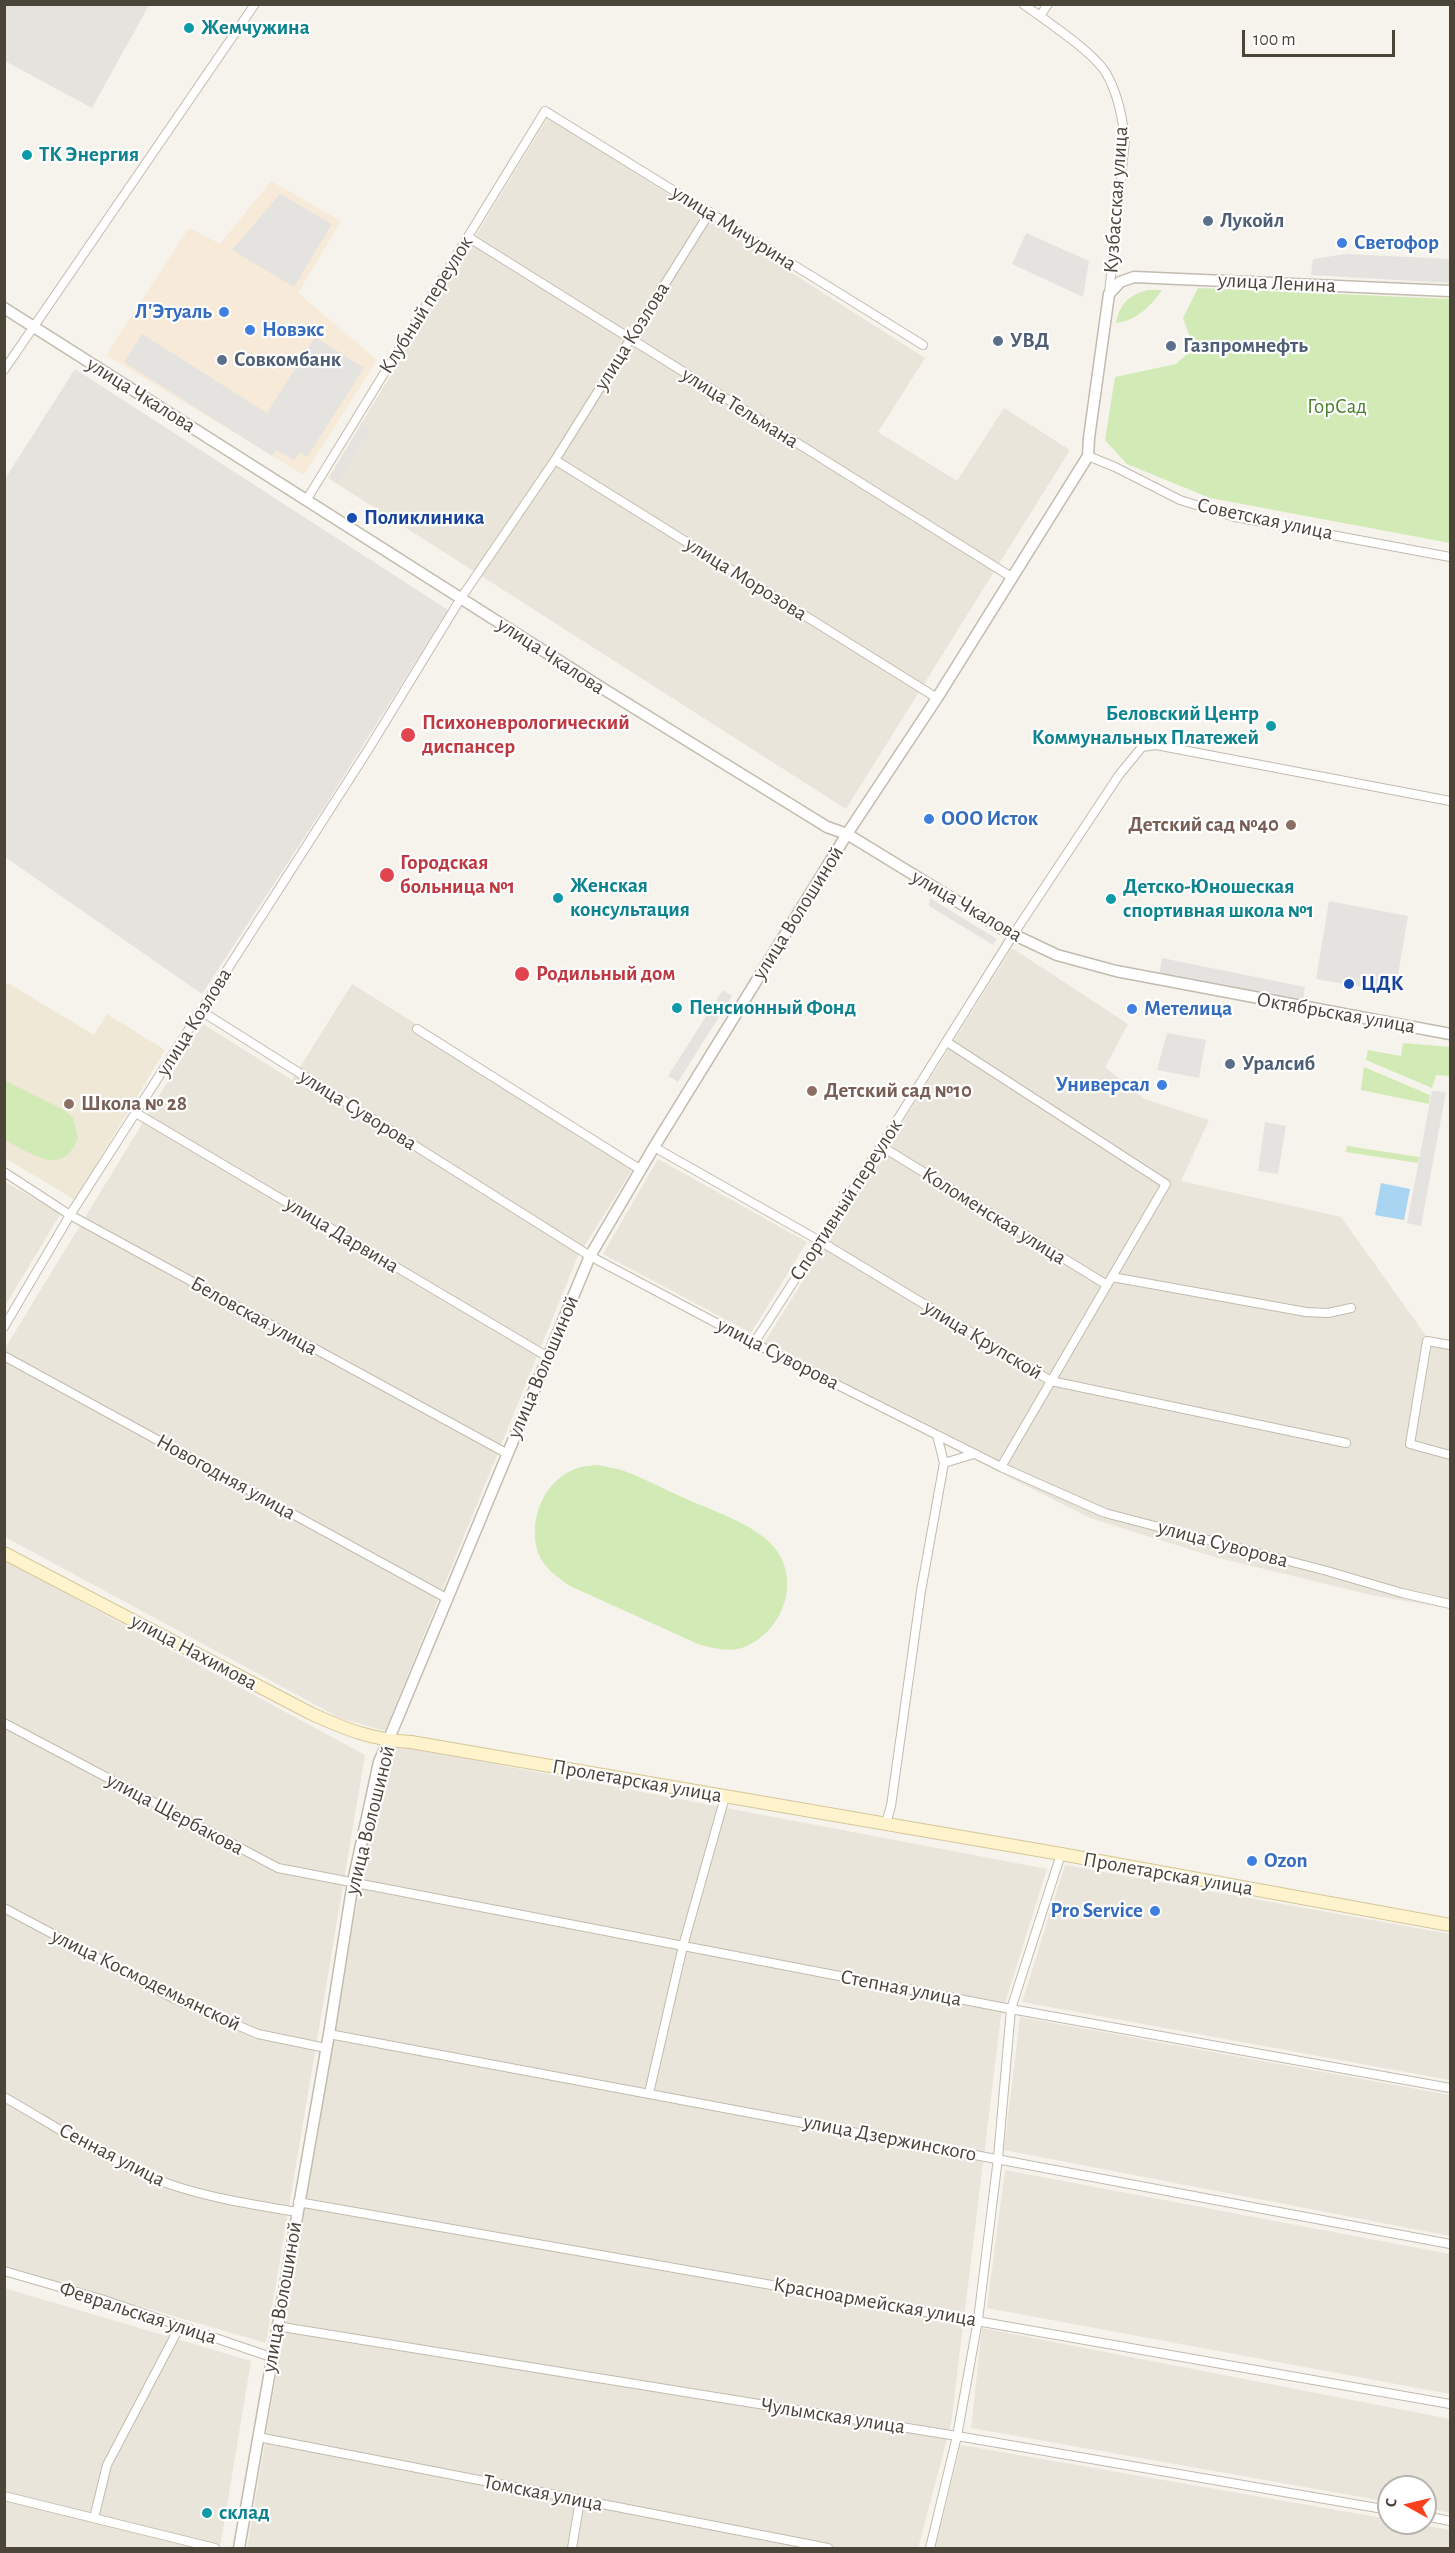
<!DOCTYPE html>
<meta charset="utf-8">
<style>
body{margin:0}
#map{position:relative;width:1455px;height:2553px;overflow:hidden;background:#f6f3ec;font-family:"Alegreya Sans",sans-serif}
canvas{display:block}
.frame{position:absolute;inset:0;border:6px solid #4b4439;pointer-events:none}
.north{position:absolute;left:1377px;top:2475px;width:60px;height:60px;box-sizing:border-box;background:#fff;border:2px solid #b7b4b0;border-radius:50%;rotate:278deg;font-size:16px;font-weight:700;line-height:24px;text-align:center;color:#4b4439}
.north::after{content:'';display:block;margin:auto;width:21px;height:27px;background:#fc3f1d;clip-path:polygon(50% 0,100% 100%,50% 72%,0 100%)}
.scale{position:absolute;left:1242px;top:30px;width:153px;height:27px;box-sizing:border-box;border:3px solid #4b4439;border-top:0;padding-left:8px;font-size:18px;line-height:21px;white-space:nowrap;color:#4b4439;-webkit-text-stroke:4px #fff;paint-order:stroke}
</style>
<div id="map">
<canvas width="1455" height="2553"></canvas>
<div class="frame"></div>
<div class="north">С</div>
<div class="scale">100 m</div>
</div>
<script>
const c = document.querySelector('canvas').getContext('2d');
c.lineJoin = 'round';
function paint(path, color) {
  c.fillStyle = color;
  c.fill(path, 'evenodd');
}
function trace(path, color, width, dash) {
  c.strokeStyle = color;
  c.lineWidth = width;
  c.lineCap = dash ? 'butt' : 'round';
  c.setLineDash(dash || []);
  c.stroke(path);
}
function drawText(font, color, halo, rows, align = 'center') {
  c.font = font + ' "Alegreya Sans",sans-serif';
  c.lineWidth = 4.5;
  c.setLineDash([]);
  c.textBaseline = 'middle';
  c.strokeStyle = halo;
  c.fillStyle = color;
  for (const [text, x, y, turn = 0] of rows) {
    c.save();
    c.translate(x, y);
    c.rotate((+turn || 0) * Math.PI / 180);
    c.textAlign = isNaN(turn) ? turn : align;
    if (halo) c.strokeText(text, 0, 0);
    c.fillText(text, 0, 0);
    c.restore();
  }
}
paint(new Path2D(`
 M548 117 925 358 878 432 957 481 1004 408 1070 450 846 809 328 478Z
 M1012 948 1128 1024 1105 1067 1144 1099 1209 1120 1181 1181 1341 1217 1429 1340 1450 1345V1609L1371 1595 1211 1556 1090 1518 759 1351Z
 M352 984 637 1162 577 1258 385 1731 340 1718 5 1537 4 1350 203 1024 292 1080Z
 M658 1159 807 1242 751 1333 603 1254Z
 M5 1182 61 1213 5 1306Z
 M4 1560 365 1755 266 2343 5 2267Z
 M400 1746 1047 1869 1001 2016 951 2424 918 2548H247L362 1873 387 1759Z
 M1065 1865 1450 1934V2080L1022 2002Z
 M1020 2017 1450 2095V2236L1004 2150Z
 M1005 2170 1450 2254V2394L987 2308Z
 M4 2288 251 2361 220 2548H5Z
 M982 2328 1450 2419V2513L1425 2508V2487H1389V2502L971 2428Z
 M961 2445 1389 2519V2523H1410L1450 2530V2548H935Z`), '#eae5da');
paint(new Path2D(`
 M271 181 341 221 298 293 377 360 304 475 106 355 189 228 220 244Z`), '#f7ead8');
paint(new Path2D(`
 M4 5 5 4 149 5 92 108 5 61Z
 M75 369 448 610 328 801 202 994 5 857V479Z`), '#e6e2dd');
paint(new Path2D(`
 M8 983 94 1035 107 1014 165 1050 75 1200 5 1158 4 989Z`), '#efe8d6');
paint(new Path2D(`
 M1198 288 1450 299V543L1210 498 1127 464 1105 440 1115 377 1176 364 1187 354 1191 340 1183 318Z
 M1148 290H1162C1150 307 1137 320 1116 323 1120 303 1129 295 1148 290Z
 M1403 1043 1450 1047V1076L1436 1075 1432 1088 1366 1060 1368 1050 1401 1056Z
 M1364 1067 1430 1095 1429 1104 1361 1090Z
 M4 1080 64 1110 73 1118 78 1137C64 1179 30 1153 5 1140Z
 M1347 1146 1419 1157 1418 1163 1346 1152Z
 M598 1465C606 1467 616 1468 624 1471 644 1478 663 1489 682 1497 710 1510 755 1524 774 1547 801 1580 784 1629 747 1646 731 1653 714 1649 698 1644L570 1586C557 1577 541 1566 537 1549 529 1518 544 1481 575 1469 582 1466 590 1466 598 1465Z`), '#d2eab5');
paint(new Path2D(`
 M280 194 332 224 294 287 232 250Z
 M1026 233 1089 261 1083 297 1012 264Z
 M1346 254 1450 259V283L1311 275 1313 259Z
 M142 334 267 413 315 337 364 368 307 457 300 453 294 460 276 450 272 456 124 362Z
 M362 425 370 430 338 481 331 476Z
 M930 898 997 939 993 945 929 906Z
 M1329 901 1408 916 1395 993 1316 979Z
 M1162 958 1305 987 1303 1001 1159 975Z
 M723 990 732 996 678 1082 668 1076Z
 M1167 1033 1206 1040 1199 1078 1157 1070Z
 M1432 1091 1446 1092 1421 1226 1407 1223Z
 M1265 1122 1286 1126 1278 1174 1258 1171Z`), '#e5e3e0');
paint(new Path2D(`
 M1381 1183 1410 1189 1404 1220 1375 1215Z`), '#a9d4f2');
const minor = new Path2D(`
 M1023 4C1045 20 1092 51 1106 73 1118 94 1122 116 1125 140L1109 294
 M1040 16 1048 4
 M468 237 1013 578
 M4 370 255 4
 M1088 456 1115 467 1180 500 1235 517 1450 557
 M555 460 937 698
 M307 499 545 111 923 345
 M201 1011 590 1256 754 1343 1001 1467 1105 1513 1327 1571 1402 1593 1450 1604
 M417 1029 641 1170
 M947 1042 1166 1184 1001 1467
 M136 1113 548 1357
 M881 1146 1107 1285
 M654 1147 820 1241 1051 1381 1346 1443
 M4 1172 70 1215 506 1453
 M1112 1277 1306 1312 1328 1313 1351 1308
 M4 1327 70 1215 368 750 461 598 555 460 710 212
 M754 1343 881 1146 1013 935 1119 775 1142 747 1156 745 1450 801
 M1450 1345 1427 1341 1410 1444 1450 1455
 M4 1356 448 1599
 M944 1463 974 1454
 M4 1723 278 1868 1011 2009 1450 2088
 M886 1823 891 1806 921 1591 944 1463 937 1435
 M4 1908 175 1999 258 2034 326 2048
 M329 2034 1450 2244
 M649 2093 683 1946 725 1797
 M4 2097C59 2128 115 2167 175 2186 215 2199 256 2205 297 2212
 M298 2202 1450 2404
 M4 2271 101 2299 271 2357
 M276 2326 957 2436 1389 2510
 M258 2437 828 2548
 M4 2496 215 2548
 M1425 2516 1450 2521
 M94 2518 107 2465 180 2326
 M572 2548 580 2500
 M930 2548 957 2436 978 2320 998 2158 1011 2009 1061 1854`);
const tertiary = new Path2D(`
 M4 308 602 688 827 827 847 834 1004 930 1057 955 1116 971 1450 1034
 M239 2548 329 2034 353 1882 379 1762 388 1741 590 1256 654 1147 847 834 937 698 1088 456 1089 438 1109 294 1120 282 1134 277 1450 291`);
const secondary = new Path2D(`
 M4 1553 310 1713C345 1729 372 1740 411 1742L1061 1854 1450 1925`);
trace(minor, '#c2bbae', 10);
trace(tertiary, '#c2bbae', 13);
trace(secondary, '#d6c79b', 14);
trace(minor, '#fff', 8);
trace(tertiary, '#fff', 10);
trace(secondary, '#fff3cd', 12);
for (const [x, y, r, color] of [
 [189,28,6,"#0f9aa8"],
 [27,155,6,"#0f9aa8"],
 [1208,221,6,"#5c6f8a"],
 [1342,243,6,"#3f7fe0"],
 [224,312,6,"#3f7fe0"],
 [250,330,6,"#3f7fe0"],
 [998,341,6,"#5c6f8a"],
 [1171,346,6,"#5c6f8a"],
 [222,360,6,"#5c6f8a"],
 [352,518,6,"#1a4fb4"],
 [1271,726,6,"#0f9aa8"],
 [408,735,8,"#e0444e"],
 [929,819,6,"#3f7fe0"],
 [1291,825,6,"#8d6e63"],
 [387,875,8,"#e0444e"],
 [558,898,6,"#0f9aa8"],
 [1111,899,6,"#0f9aa8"],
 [522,974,8,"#e0444e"],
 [1349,984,6,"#1a4fb4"],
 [677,1008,6,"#0f9aa8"],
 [1132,1009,6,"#3f7fe0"],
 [1230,1064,6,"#5c6f8a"],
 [1162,1085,6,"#3f7fe0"],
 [812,1091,6,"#8d6e63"],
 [69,1104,6,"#8d6e63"],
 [1252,1861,6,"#3f7fe0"],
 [1155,1911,6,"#3f7fe0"],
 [207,2513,6,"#0f9aa8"]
]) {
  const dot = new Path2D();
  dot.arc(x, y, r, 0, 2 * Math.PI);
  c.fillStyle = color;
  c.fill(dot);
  trace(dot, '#fff', 2);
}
drawText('bold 21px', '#0d838f', '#fff', [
 ["Жемчужина",201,28],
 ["ТК Энергия",39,155],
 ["Беловский Центр",1259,714,"right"],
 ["Коммунальных Платежей",1259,738,"right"],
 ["Женская",570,886],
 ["консультация",570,910],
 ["Детско-Юношеская",1123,887],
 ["спортивная школа №1",1123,911],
 ["Пенсионный Фонд",689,1008],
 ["склад",219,2513]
], 'left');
drawText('21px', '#4b4439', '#fff', [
 ["Кузбасская улица",1116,200,-86],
 ["улица Мичурина",734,228,32],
 ["улица Ленина",1277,283,3],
 ["Клубный переулок",426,305,-58],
 ["улица Козлова",632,336,-58],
 ["улица Чкалова",141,395,32],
 ["улица Тельмана",740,408,32],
 ["Советская улица",1265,519,12],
 ["улица Морозова",746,579,32],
 ["улица Чкалова",551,656,33],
 ["улица Чкалова",967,906,30],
 ["улица Волошиной",798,913,-58],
 ["Октябрьская улица",1336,1013,10],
 ["улица Козлова",194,1022,-58],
 ["улица Суворова",358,1110,32],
 ["Спортивный переулок",846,1200,-57],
 ["Коломенская улица",994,1216,32],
 ["улица Дарвина",342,1235,31],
 ["Беловская улица",254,1316,29],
 ["улица Крупской",983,1340,31],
 ["улица Суворова",778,1354,27],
 ["улица Волошиной",543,1367,-67],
 ["Новогодняя улица",226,1477,29],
 ["улица Суворова",1223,1544,15],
 ["улица Нахимова",194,1652,28],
 ["Пролетарская улица",637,1781,10],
 ["улица Щербакова",175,1814,28],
 ["улица Волошиной",370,1820,-76],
 ["Пролетарская улица",1168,1874,10],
 ["улица Космодемьянской",146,1980,26],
 ["Степная улица",901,1988,11],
 ["улица Дзержинского",890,2138,11],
 ["Сенная улица",112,2155,27],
 ["улица Волошиной",282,2297,-80],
 ["Красноармейская улица",875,2302,10],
 ["Февральская улица",138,2313,18],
 ["Чулымская улица",833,2416,9],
 ["Томская улица",543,2493,11]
]);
drawText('bold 21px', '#4e5e75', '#fff', [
 ["Лукойл",1220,221],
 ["УВД",1010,341],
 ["Газпромнефть",1183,346],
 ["Совкомбанк",234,360],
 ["Уралсиб",1242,1064]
], 'left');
drawText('bold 21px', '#366cbe', '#fff', [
 ["Светофор",1354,243],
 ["Л'Этуаль",212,312,"right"],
 ["Новэкс",262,330],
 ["ООО Исток",941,819],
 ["Метелица",1144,1009],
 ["Универсал",1150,1085,"right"],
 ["Ozon",1264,1861],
 ["Pro Service",1143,1911,"right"]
], 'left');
drawText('21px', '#4a7f2a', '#fff', [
 ["ГорСад",1337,407]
]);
drawText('bold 21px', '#164399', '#fff', [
 ["Поликлиника",364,518],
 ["ЦДК",1361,984]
], 'left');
drawText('bold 21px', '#be3a42', '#fff', [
 ["Психоневрологический",422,723],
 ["диспансер",422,747],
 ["Городская",400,863],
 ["больница №1",400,887],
 ["Родильный дом",536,974]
], 'left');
drawText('bold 21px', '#785e54', '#fff', [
 ["Детский сад №40",1279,825,"right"],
 ["Детский сад №10",824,1091],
 ["Школа № 28",81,1104]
], 'left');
</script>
